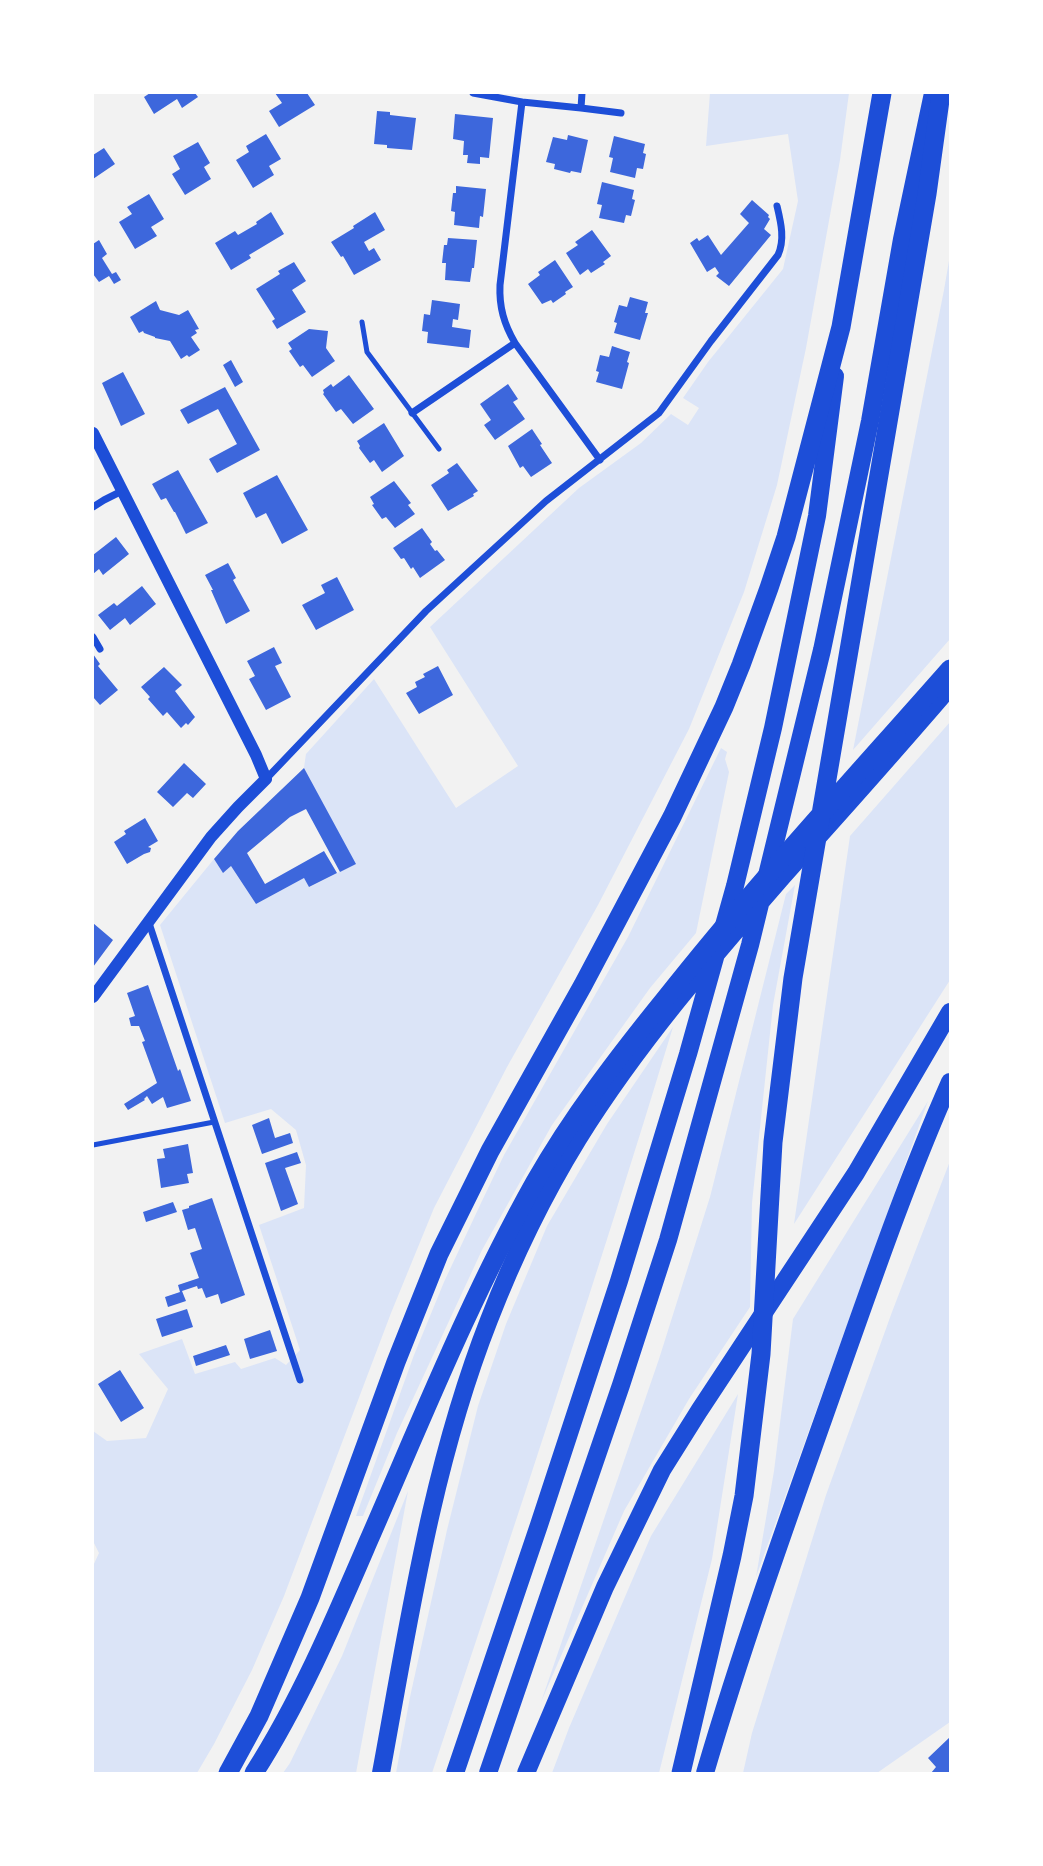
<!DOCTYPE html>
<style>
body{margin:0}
#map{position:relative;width:1043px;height:1866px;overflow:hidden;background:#f2f2f2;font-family:"Noto Serif",serif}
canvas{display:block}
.frame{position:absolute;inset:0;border:94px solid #fff;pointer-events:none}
</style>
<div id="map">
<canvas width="1043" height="1866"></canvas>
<div class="frame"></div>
</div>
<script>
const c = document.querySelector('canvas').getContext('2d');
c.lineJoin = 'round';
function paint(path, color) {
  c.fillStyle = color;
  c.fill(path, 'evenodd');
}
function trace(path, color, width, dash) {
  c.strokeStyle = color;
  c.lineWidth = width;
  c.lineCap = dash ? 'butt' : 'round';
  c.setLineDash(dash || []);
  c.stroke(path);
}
paint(new Path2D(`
 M710 93H849L840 160 806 348 777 485 744 592 689 729 598 905 507 1067 434 1208 391 1313 284 1596 252 1670 214 1744 197 1773H93V1566L99 1553 93 1541V1431L107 1441 146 1438 168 1389 139 1354 182 1339 195 1374 235 1362 241 1369 275 1358 286 1365 300 1350 259 1225 304 1208 306 1165 296 1130 271 1109 225 1123 160 925 214 859 223 872 231 866 256 904 304 878 310 887 355 864 304 768 306 754 374 679 456 808 518 766 430 627 579 488 641 443 671 414 688 425 699 408 683 398 708 362 783 269 798 201 788 134 706 146Z
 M950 255V639L853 750 944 290Z
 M950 722V980L794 1224 850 836Z
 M721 748 727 752 725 759 729 772 696 933 650 988 552 1125 482 1250 397 1433 363 1516H356L414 1355 444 1282 481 1203 504 1155 628 937Z
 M795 885 773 1005 752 1203 750 1307 689 1399 624 1511 541 1702 659 1359 710 1197 786 894Z
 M673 1027C597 1277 515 1525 432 1773H396L410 1697 447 1530 478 1406 506 1324 547 1226 607 1124Z
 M928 1101 756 1577 774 1471 793 1319Z
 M950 1161V1722L877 1773H743L752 1733 826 1495 892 1312Z
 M738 1394 712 1559 659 1773H552L569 1728 651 1536Z
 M408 1491 356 1773H283L290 1763 342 1656Z`), '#dbe4f7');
paint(new Path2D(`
 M150 93H195L198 97 182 108 177 99 154 114 144 97Z
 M275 93H307L315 105 279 127 269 111 282 103Z
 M377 111 390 112V115L416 118 412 150 387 148V145L374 144Z
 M455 114 493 118 489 158 480 157V164L467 163 468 155H463L464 141 453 139Z
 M266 134 281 159 269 166 274 175 253 188 236 160 249 152 246 146Z
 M568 135 588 140 581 173 571 171 570 173 554 169 555 164 546 162 553 137 567 140Z
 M614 136 645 144 643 153 646 154 643 169 637 168 635 178 610 172 613 158 609 157Z
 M198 142 210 163 204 167 211 179 185 195 172 174 180 169 173 156Z
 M104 148 115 164 93 179V155Z
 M602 182 634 190 632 199 635 200 631 216 626 215 624 223 599 218 602 205 597 204Z
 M456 186 486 189 483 217 480 216 479 228 454 225 455 212 451 211 453 193H456Z
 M149 194 164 219 151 227 157 236 135 249 119 222 132 214 127 207Z
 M752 200 769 215 768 217 770 219 764 229 771 235 729 286 716 276 719 273 715 267 707 272 690 243 697 238 699 241 708 235 721 255 749 223 740 214Z
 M271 212 284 234 249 255 251 258 231 270 215 243 235 231 238 235 257 224 256 222Z
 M375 212 385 230 364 242 369 251 374 248 381 260 354 275 343 256 341 257 331 242 354 228 353 226Z
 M592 230 611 256 603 262 605 264 591 273 588 269 580 275 566 253 578 245 575 242Z
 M448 238 477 240 474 268H472L470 282 445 280 446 263H442L444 245H447Z
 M99 240 107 254 102 258 112 274 116 272 121 280 114 284 109 276 99 282 93 274V244Z
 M555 260 573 287 565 292 566 294 553 303 551 300 542 304 528 284 540 275 538 272Z
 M294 262 306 281 292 290 306 312 277 329 272 321 275 319 256 289 280 274 278 271Z
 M630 297 648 302 645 313H648L640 340 614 333 617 323 614 322 619 305 627 307Z
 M432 300 460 304 458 320 453 319 452 327 471 330 469 348 427 343 428 332 422 331 424 314 430 315Z
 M156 301 160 310 179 315 188 310 199 329 195 330 197 333 191 337 200 350 189 357 187 355 181 359 170 341 155 338V337L144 333 143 331 139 333 130 317Z
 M309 329 328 331 326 348 335 361 312 377 303 365 300 367 289 351 292 349 288 343Z
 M612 346 630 352 627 362 629 363 622 389 596 382 599 372 596 371 600 355 609 357Z
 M231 360 243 382 235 387 223 365Z
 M123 372 145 414 121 426 102 383Z
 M349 375 374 409 353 424 341 409 336 412 323 394 324 393 323 390 331 384 333 387Z
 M508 384 518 399 513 402 525 419 495 440 484 425 491 420 480 404Z
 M225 387 260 450 217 473 209 459 237 444 218 409 188 424 180 410Z
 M384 423 404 456 382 472 374 460 370 463 359 448 360 446 357 441Z
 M532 429 542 444 540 445 552 463 531 477 523 466 520 468 508 446Z
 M457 463 478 491 473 494 474 496 448 511 431 485 449 473 447 470Z
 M178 470 208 523 186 534 175 512H174L166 498 161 500 152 484Z
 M277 475 308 530 282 544 266 513 256 518 243 493Z
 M394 481 411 503 408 505 415 514 395 528 386 517 382 519 372 505 374 504 370 497Z
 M422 528 432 542 430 544 435 551 437 550 445 560 420 578 413 567 411 569 404 558 401 559 393 548Z
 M116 537 129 554 103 575 99 569 93 574V555Z
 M228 563 236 578 233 580 250 611 226 624 211 590H213L205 575Z
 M337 577 354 610 316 630 302 605 325 593 321 585Z
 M142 586 156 604 130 625 125 618 110 630 98 615 114 603 117 606Z
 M274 647 282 663 275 666 291 697 266 710 249 679 255 676 247 661Z
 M93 654 100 664 98 666 118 690 100 705 93 697Z
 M438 666 453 695 419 714 406 693 417 687 415 682 425 677 423 674Z
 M164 667 182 685 175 691 195 717 188 725 186 723 181 728 167 712 163 716 148 699 150 697 141 687Z
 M184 763 206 784 193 798 187 793 173 807 157 792Z
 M304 768 356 864 340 872 306 809 290 817 247 853 265 884 324 851 337 873 309 887 304 878 256 904 231 866 223 873 214 859 238 831Z
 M145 818 158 841 148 847 151 848 150 852 144 854 127 864 114 842 126 834 124 831Z
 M93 923 113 940 93 967Z
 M148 985 178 1071 180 1069 191 1101 167 1108 163 1097 152 1104 147 1096 144 1099 145 1100 128 1110 124 1104 157 1083 142 1042 145 1041 139 1026H131L129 1018 135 1016 127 993Z
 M269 1118 275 1138 290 1133 293 1143 262 1154 252 1125Z
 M188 1144 193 1173 187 1174 189 1183 161 1188 157 1159 165 1158 163 1149Z
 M297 1152 301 1163 285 1168 298 1204 281 1211 265 1163Z
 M212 1198 245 1295 221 1304 218 1294 206 1298 202 1288 198 1289 197 1286 182 1291 186 1301 168 1307 165 1297 180 1292 178 1285 199 1278 190 1253 202 1249 195 1228 188 1230 182 1210 189 1208V1206Z
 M173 1202 177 1212 146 1222 143 1212Z
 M187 1309 193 1327 162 1337 156 1319Z
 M270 1330 277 1351 250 1359 244 1339Z
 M226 1345 230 1355 196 1366 193 1356Z
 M120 1370 144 1408 121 1422 98 1384Z
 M950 1737V1773H931L936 1767 928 1758Z`), '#3d67dc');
trace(new Path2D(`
 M362 322 367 352 439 449
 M93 1145 214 1122`), '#1d4ed8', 5);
trace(new Path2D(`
 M522 102 581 108 582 93
 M581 108 621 113
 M515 343 600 460
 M412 413 515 343C504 324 499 307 500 285L522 102 473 93
 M93 507 104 500 122 491
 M93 637 100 649
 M266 779 426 611 546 501 659 413 711 341 778 255C785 239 781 223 777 206
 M149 923 300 1380`), '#1d4ed8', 7);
trace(new Path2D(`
 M93 433 256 755 266 779 238 807 211 837 93 997`), '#1d4ed8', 12);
trace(new Path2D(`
 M381 1773C409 1621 432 1465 489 1320 513 1258 543 1196 578 1139 637 1044 710 960 783 876 839 814 895 751 950 687
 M455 1773 539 1525 619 1281 688 1054 735 886 773 728 817 516 835 376
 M488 1773 621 1385 668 1240 750 945 822 650 870 421 902 239 933 93
 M526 1773 605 1587 662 1470 699 1411 856 1173 950 1012
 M705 1773C742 1647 786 1524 830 1400 868 1293 904 1186 950 1082`), '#1d4ed8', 18);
trace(new Path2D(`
 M228 1773 259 1716 310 1598 396 1362 439 1254 490 1151 583 985 672 817 724 707 741 665 769 588 786 537 841 327 882 93
 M254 1773C300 1701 334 1621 368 1542 421 1421 470 1298 535 1182 572 1117 618 1057 665 999 755 885 854 778 950 669
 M681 1773 732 1556 744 1496 761 1354 773 1142 793 978 927 194 941 93`), '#1d4ed8', 19);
</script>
